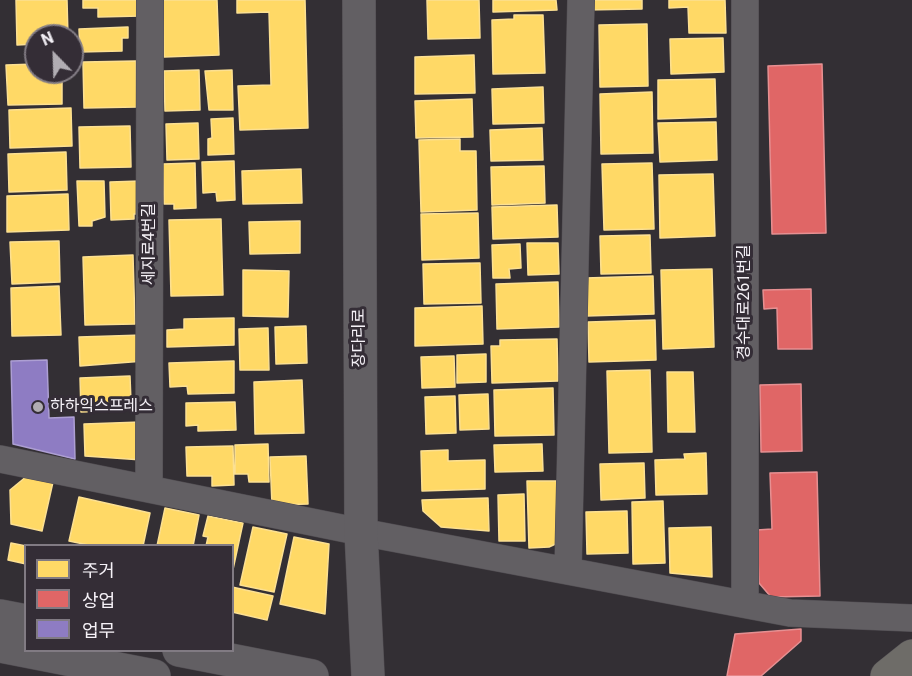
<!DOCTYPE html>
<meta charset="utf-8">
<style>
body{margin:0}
#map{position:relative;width:912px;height:676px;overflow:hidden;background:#332f34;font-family:Roboto,"Noto Sans KR",sans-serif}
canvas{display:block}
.legend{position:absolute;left:24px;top:544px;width:210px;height:108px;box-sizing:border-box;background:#342d36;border:2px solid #817b83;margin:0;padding:8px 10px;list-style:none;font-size:18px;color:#f5f1f7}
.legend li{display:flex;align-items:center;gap:12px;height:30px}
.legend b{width:30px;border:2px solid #817b83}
.north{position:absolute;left:24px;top:24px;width:60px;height:60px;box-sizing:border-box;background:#342d36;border:2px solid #817b83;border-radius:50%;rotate:337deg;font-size:16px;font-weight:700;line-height:24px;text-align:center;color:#f5f1f7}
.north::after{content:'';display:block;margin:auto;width:21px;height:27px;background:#b1adb3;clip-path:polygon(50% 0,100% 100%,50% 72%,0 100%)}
</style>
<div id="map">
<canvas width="912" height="676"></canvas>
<ul class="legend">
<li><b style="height:16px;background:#ffd966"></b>주거</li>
<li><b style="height:16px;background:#e06666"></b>상업</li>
<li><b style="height:16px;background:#8e7cc3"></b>업무</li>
</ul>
<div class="north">N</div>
</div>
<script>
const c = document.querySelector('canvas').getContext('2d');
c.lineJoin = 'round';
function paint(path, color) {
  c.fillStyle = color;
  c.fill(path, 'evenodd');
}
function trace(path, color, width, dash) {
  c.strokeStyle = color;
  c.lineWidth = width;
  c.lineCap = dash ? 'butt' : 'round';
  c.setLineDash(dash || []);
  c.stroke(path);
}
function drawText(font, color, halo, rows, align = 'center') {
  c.font = font + ' Roboto,"Noto Sans KR",sans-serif';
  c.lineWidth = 6;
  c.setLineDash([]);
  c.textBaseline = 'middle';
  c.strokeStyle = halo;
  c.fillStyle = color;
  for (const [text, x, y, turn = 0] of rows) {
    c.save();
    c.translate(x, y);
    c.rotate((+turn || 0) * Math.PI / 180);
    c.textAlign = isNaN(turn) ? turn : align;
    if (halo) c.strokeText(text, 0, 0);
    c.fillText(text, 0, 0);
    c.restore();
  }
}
const homes = new Path2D(`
 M16 0H67L68 36H36V44L17 45Z
 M83 0H141V16L98 17V8H83Z
 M163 0H217L219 55 164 57Z
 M237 0H305L308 128 240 130 238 86 271 85 269 12 237 13Z
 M427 0H479L480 38 428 39Z
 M493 0H556L557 10 493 12Z
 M584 0H642V9L585 10Z
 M669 0H725L726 33H689L688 7 669 8Z
 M514 15H543L545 73 493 74 492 20 514 19Z
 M647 24 648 86 600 87 599 25Z
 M128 27V38H122V51L80 52 79 29Z
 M723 38 724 72 671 74 670 39Z
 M474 55 475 93 415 94V57Z
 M136 61 137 107 84 108 83 62Z
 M36 64V72H62V104L8 105 6 65Z
 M199 70 200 110 165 111 164 71Z
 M232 70 233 110H209L205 71Z
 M715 79 716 117 658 119V80Z
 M543 87 544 123 493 124 492 89Z
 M652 92 653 153 601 154 600 94Z
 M472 99 473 137 416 138 415 101Z
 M71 108 72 146 10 148 9 110Z
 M233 118 234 154 208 155V139L212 138 211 119Z
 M716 122 717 160 660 162 658 123Z
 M198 123 199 159 167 160 166 124Z
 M130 126 131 167 80 168 79 127Z
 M542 128 543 160 491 161 490 130Z
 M460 139V151H476L477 210 421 212 419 140Z
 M66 152 67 190 9 192 8 154Z
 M234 161 235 200 217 201 216 192 203 193 202 162Z
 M195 163 196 208 174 209V204H164L163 164Z
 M652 163 654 229 604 230 602 164Z
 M544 166 545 203 492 205 491 167Z
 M301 169 302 203 243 204 242 171Z
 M713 174 715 236 660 238 659 175Z
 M77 181H104L105 217 92 221V226H79Z
 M140 181 141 214H134V219L111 220 110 182Z
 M68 194 69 230 7 232V196Z
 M557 205 558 237 493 239 492 207Z
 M478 213 479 258 422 260 421 214Z
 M221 219 223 295 171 296 169 220Z
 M300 221V253L250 254 249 222Z
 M650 235 651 273 601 274 600 236Z
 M59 241 60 282 12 284 10 242Z
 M527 243H558L559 274 528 275Z
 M520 244 521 268 509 269 510 278H493L492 245Z
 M133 255 135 324 85 325 83 257Z
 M480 263 481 303 424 304 423 264Z
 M712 269 714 347 663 349 661 270Z
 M243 270 289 271 288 317 243 316Z
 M653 276 654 314 586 316 585 278Z
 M558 282 559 327 497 329 496 284Z
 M59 286 61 335 12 336 11 288Z
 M482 306 483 344 415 346V308Z
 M234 318V345L167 347V330L184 329V319Z
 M655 320 656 360 589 362 588 322Z
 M306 326 307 363 276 364 275 327Z
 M268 328 269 370H240L239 329Z
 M143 335 144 361 80 366 79 337Z
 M557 339 558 381 492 383 491 346H500V340Z
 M486 354V382L457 383V355Z
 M454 356 455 387 422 388 421 357Z
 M234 361V393L188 394 187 386 170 387 169 363Z
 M650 370 652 452 609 453 607 371Z
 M667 372H693L695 432H668Z
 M130 376 131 402 111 403V411L81 412 80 378Z
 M302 380 304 433 255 434 254 382Z
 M553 388 554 435 495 436 494 390Z
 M488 394 489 429 460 430 459 395Z
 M455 396 456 433 426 434 425 397Z
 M235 402 236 430 198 431V425L186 426V403Z
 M141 422 142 460 85 456 84 424Z
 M268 444 269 482H249L248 474H235V445Z
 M542 444 543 471 495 472 494 445Z
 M233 446 234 485 212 486V476H187L186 447Z
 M448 450V461L485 460V489L422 491 421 451Z
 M706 453 707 494 656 495 655 460 685 459 684 454Z
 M306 456 308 504 272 505 270 457Z
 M644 463 645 498 601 500 600 464Z
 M27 476 53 482 42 531 11 524 10 490Z
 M527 481H561L562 541 549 547 529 548Z
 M524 494 525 541H499L498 495Z
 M79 497 150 513 143 546H93L69 541Z
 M488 498 489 531 441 527 423 511 422 500Z
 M663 501 665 563 633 564 632 502Z
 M165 508 199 515 193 546H157Z
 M627 511 628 553 587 554 586 512Z
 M208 516 243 523 232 574V546H206L208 537 203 536Z
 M253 527 287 534 274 592 240 585Z
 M711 527 712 577 670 573 669 528Z
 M294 537 329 544 325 614 280 604Z
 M11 543 26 546V564L8 560Z
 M232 587 273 596 267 620 232 612Z`);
paint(homes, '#ffd966');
trace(homes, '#fce092', 1.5);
const shops = new Path2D(`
 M822 64 826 233 772 234 768 66Z
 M811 289 812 349H778L777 308 764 309 763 290Z
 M801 384 802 451 761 452 760 385Z
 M817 472 820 596 771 597 759 583 757 530 772 529 770 473Z
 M801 629V641L761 676H727L735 634Z`);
paint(shops, '#e06666');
trace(shops, '#e69092', 1.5);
const offices = new Path2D(`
 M47 360 49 418 74 417 75 459 13 444 11 361Z`);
paint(offices, '#8e7cc3');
trace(offices, '#ad9fd3', 1.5);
const minor = new Path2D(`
 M745 0V604
 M0 459 361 532 790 613 912 618
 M149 489 150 0
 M568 571 581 0`);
const tertiary = new Path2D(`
 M359 0 361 532 368 676`);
const secondary = new Path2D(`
 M0 616 26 621
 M0 646 154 676
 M179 650 312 676`);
const primary = new Path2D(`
 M887 676 912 656`);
trace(minor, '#4f4b50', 28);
trace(tertiary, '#4f4b50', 34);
trace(secondary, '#4f4b50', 34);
trace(primary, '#4f4b50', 34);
trace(minor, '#625f63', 27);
trace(tertiary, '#625f63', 33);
trace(secondary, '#625f63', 33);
trace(primary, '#6e6c68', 33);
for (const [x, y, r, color] of [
 [38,407,6,"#b1adb3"]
]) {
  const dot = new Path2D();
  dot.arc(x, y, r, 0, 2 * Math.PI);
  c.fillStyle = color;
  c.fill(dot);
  trace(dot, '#342d36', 2);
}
drawText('16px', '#f5f1f7', '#342d36', [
 ["세지로4번길",150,244,-90],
 ["경수대로261번길",745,302,-90],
 ["장다리로",360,338,-90]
]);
drawText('16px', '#f5f1f7', '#342d36', [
 ["하하익스프레스",50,407]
], 'left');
</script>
